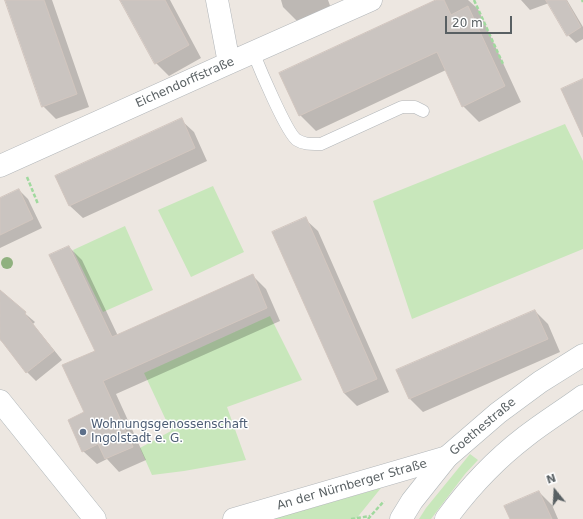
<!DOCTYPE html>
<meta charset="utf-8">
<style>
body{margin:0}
#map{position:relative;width:583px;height:519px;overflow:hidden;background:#ede7e1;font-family:"DejaVu Sans",sans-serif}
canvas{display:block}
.north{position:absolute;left:535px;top:471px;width:40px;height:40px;-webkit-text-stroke:3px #fff;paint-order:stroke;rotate:342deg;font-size:11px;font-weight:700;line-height:16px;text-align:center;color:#596063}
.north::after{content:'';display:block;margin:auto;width:14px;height:18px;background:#596063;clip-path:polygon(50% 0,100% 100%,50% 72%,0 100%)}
.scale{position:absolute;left:445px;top:16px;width:67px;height:18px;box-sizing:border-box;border:2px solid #596063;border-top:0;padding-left:5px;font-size:12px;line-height:14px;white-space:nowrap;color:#596063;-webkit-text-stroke:3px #fff;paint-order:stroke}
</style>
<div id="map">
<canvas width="583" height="519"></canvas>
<div class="north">N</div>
<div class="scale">20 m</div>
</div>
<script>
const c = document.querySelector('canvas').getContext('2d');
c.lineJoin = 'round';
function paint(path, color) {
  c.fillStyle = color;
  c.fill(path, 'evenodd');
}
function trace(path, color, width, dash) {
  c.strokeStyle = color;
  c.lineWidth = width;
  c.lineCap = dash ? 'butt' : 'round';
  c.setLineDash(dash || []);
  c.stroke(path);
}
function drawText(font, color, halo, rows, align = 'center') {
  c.font = font + ' "DejaVu Sans",sans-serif';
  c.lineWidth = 3;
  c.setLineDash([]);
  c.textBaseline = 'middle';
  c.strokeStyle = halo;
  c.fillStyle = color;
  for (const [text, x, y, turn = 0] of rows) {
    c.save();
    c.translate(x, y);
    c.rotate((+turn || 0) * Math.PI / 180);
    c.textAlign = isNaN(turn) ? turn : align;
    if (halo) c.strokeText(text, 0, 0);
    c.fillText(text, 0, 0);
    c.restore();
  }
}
paint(new Path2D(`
 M565 124 583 161V249L412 319 373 201Z
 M213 186 244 252 191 277 158 210Z
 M125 226 153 290 103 312 73 250Z
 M270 316 302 380 227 407 246 460 184 471 152 475 140 448 171 431 144 373Z
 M470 454 478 460 465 474 431 519H419L426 508Z
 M381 488 356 519H273Z`), '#c8e7bb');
paint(new Path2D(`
 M6 0H52L89 107 56 119 43 106Z
 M121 0H170L201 58 169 76 156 63Z
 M281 0H328L332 11 299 23 283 7Z
 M439 0H468L478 9 521 102 479 122 463 106 446 70 316 131 300 115Z
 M521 0H567L583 27V39L576 43 568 35 549 3 530 10Z
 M181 120 194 132 207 161 83 218 70 206 57 177Z
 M19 190 28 199 42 228 0 248V199Z
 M305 219 318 231 389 392 357 406 344 393Z
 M69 247 82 260 118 336 252 275 266 289 280 321 116 394 146 460 119 472 107 459 97 464 83 451 85 413 96 351Z
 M0 292 35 322 33 324 62 360 36 381 27 372 6 345 0 340Z
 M535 311 548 324 560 352 423 412 410 399 398 370Z
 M539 492 552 505 558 519H511Z`), '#0003');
const building = new Path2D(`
 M5 0H44L77 94 42 107Z
 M120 0H165L189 45 155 64Z
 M436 0H444L451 15 468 6 505 86 462 107 437 52 299 116 279 73Z
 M546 0H566L581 27 567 36Z
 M583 79V137L561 89Z
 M182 118 195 148 69 206 55 176Z
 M19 189 33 219 0 235V198Z
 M306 217 377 379 344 393 272 232Z
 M69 246 112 337 253 274 267 308 103 381 133 447 105 459 98 444 82 452 68 420 84 412 62 365 95 351 49 255Z
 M0 290 26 312 25 314 54 351 26 373 0 339Z
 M535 310 548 339 409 399 396 370Z
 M539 491 552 519H510L504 506Z`);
paint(building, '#cac4c0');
trace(building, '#d2c6bf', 1);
const lane = new Path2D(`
 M253 52C259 67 287 134 297 140 305 145 312 144 321 144L402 107H415L423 111`);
const street = new Path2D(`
 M217 0 229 63
 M0 166 229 63 371 0
 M234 519 447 457`);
const secondary = new Path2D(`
 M0 401 95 519
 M401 519 412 501 447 457 498 413 540 382 583 355
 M446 519C468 489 495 460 525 437 544 422 564 410 583 396`);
trace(lane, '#b2b6b9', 13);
trace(street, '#b2b6b9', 23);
trace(secondary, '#b0b7ba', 23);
trace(new Path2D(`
 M474 0 503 64
 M582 0 583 2
 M27 177 38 204
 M351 519 370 516
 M368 519 384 501`), '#a0d99e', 2.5, [4, 2]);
trace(lane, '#fff', 12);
trace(street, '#fff', 22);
trace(secondary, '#fff', 22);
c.fillStyle = '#90b17f';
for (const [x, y] of [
 [7,263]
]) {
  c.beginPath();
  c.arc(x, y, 6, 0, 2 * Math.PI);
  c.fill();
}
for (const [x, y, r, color] of [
 [83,432,4,"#5c6f8a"]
]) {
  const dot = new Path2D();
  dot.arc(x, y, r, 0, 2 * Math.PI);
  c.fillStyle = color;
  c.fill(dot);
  trace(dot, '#fff', 1.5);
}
drawText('12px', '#596063', '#fff', [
 ["Eichendorffstraße",185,83,-24],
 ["Goethestraße",483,427,-40],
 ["An der Nürnberger Straße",352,485,-16]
]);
drawText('12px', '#4e5e75', '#fff', [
 ["Wohnungsgenossenschaft",91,425],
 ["Ingolstadt e. G.",91,439]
], 'left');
</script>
